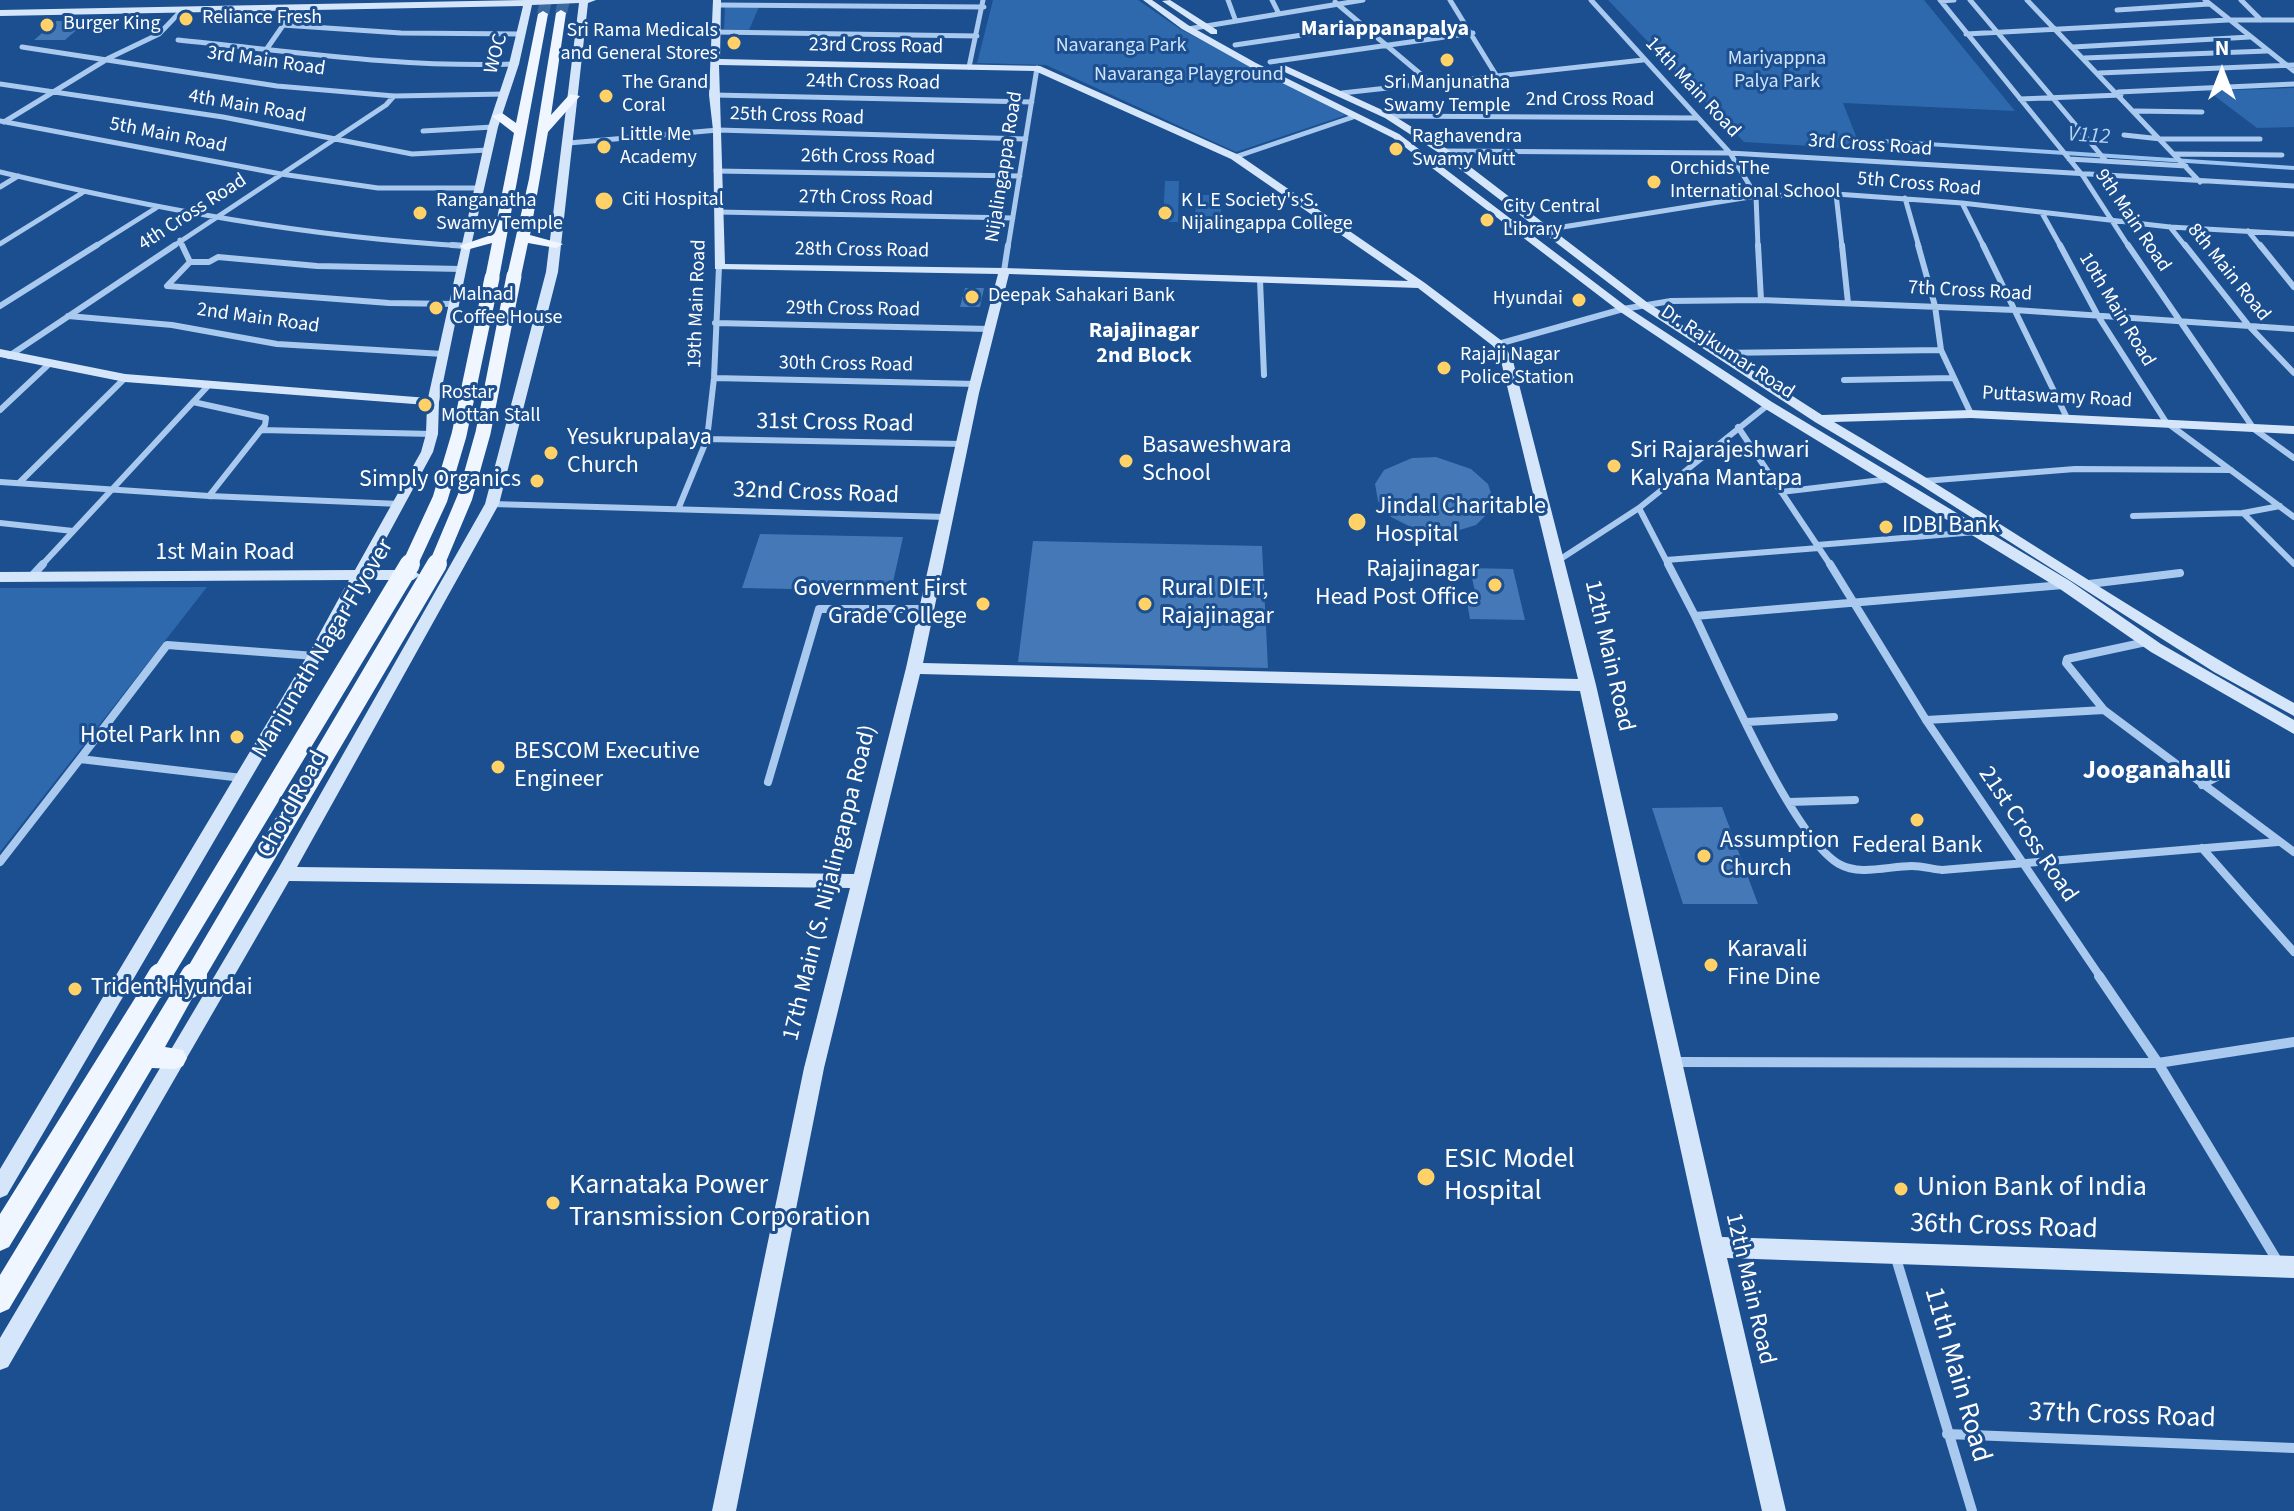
<!DOCTYPE html>
<style>
body{margin:0}
#map{position:relative;width:2294px;height:1511px;overflow:hidden;background:#1b4f8f;font-family:"Source Sans 3",sans-serif}
canvas{display:block}
.north{position:absolute;left:2182px;top:32px;width:80px;height:80px;-webkit-text-stroke:6px #1b4f8f;paint-order:stroke;rotate:0deg;font-size:22px;font-weight:700;line-height:32px;text-align:center;color:#fff}
.north::after{content:'';display:block;margin:auto;width:28px;height:36px;background:#fff;clip-path:polygon(50% 0,100% 100%,50% 72%,0 100%)}
</style>
<div id="map">
<canvas width="2294" height="1511"></canvas>
<div class="north">N</div>
</div>
<script>
const c = document.querySelector('canvas').getContext('2d');
c.lineJoin = 'round';
function paint(path, color) {
  c.fillStyle = color;
  c.fill(path, 'evenodd');
}
function trace(path, color, width, dash) {
  c.strokeStyle = color;
  c.lineWidth = width;
  c.lineCap = dash ? 'butt' : 'round';
  c.setLineDash(dash || []);
  c.stroke(path);
}
function drawText(font, color, halo, rows, align = 'center') {
  c.font = font + ' "Source Sans 3",sans-serif';
  c.lineWidth = 6;
  c.setLineDash([]);
  c.textBaseline = 'middle';
  c.strokeStyle = halo;
  c.fillStyle = color;
  for (const [text, x, y, turn = 0] of rows) {
    c.save();
    c.translate(x, y);
    c.rotate((+turn || 0) * Math.PI / 180);
    c.textAlign = isNaN(turn) ? turn : align;
    if (halo) c.strokeText(text, 0, 0);
    c.fillText(text, 0, 0);
    c.restore();
  }
}
paint(new Path2D(`
 M993 0H1138L1180 29 1346 115 1236 152 1046 65 977 63Z
 M1608 0H1924L2015 111 1843 103 1861 149 1744 142Z
 M725 7H759L749 30 724 29Z
 M2294 88V127L2257 128 2208 91Z
 M1165 181H1179L1178 222H1163Z
 M1196 195H1221V228H1195Z
 M207 587 0 852V588Z`), '#2e69ad');
trace(new Path2D(`
 M1882 141 2294 168`), '#9cc4f0', 4);
paint(new Path2D(`
 M56 21H87L65 40H34Z
 M965 288H984L980 307H960Z
 M1436 457 1471 469 1488 484 1491 493 1490 511 1476 525 1453 532 1413 528 1391 517 1378 501 1375 484 1384 470 1412 458Z
 M760 534 903 537 891 591 742 588Z
 M1033 541 1262 546 1268 668 1018 662Z
 M1470 568 1513 569 1525 620 1470 619 1467 602H1477Z
 M1722 807 1758 904H1683L1652 808Z`), '#4478b7');
trace(new Path2D(`
 M561 13 564 0
 M543 14 546 0`), '#3d69a0', 12, [12, 6]);
trace(new Path2D(`
 M1228 0 1235 19
 M1272 0 1278 12
 M1450 0 1496 75
 M1591 0 1730 153 1756 196 1758 247
 M1940 0 2083 176 2129 247
 M1970 0 2106 161
 M2027 0 2200 182
 M2205 0 2294 71
 M2241 0 2261 20
 M1941 1 1954 0
 M1335 2 1430 82
 M717 5 984 7
 M2117 10 2209 4
 M282 25 401 33 521 34
 M1188 29 1363 0
 M716 32 977 36
 M1966 34 2228 20H2294
 M178 40C290 51 402 68 514 64
 M1235 45 1363 26
 M22 47 277 86 394 96 505 94
 M2073 47 2250 37
 M266 50 295 8
 M2084 58 2267 51
 M1270 62 1473 33
 M969 67 983 0
 M2099 73 2294 65
 M0 84 223 117 412 154 488 150
 M2118 92 2294 84
 M1342 93 1643 60
 M714 95 1032 102
 M2020 99 2121 95
 M2135 111 2202 112
 M1388 116 1697 118
 M0 121 281 174 378 188H479
 M4 122 109 58 159 34 182 10
 M423 131 493 127
 M2124 135 2161 139H2260
 M569 143 718 130 1026 139
 M1443 151 1730 153 2294 186
 M2175 154 2282 155
 M1235 157 1356 116
 M2069 159 2186 166
 M716 171 1020 176
 M0 172C154 209 307 237 466 246
 M0 187 18 176
 M1836 194 1842 247
 M1905 198 1919 247
 M1962 203 1984 247
 M718 212 1013 218
 M2042 213 2061 247
 M2170 227 2186 247
 M1544 230 1756 196 1836 194 1962 203 2170 227 2294 234
 M2248 231 2261 247
 M180 240 183 247
 M0 244 82 193
 M94 247 156 208
 M172 247 386 105 394 96
 M1008 247 1037 68`), '#a9c9ee', 5);
trace(new Path2D(`
 M182 245 190 262 167 286 389 303 454 304
 M452 245 466 246
 M1758 245 1761 300
 M1842 245 1848 303
 M1918 245 1935 306 1941 350 1971 414
 M1983 245 2067 418
 M2060 245 2098 316 2166 422 2294 517
 M2128 245 2254 429 2294 458
 M2185 245 2249 326 2294 373
 M2260 245 2294 287
 M190 262H209L218 257 317 266 461 269
 M1004 271 1008 245
 M1260 280 1264 375
 M0 306 97 245
 M68 316 172 325 277 344 443 354
 M715 323 990 329
 M1498 344 1623 309 1671 301 1761 300 2015 310 2294 329
 M1719 353 1941 350
 M9 356 175 245
 M714 378 977 384
 M1844 380 1954 378
 M193 402 266 418 265 425 209 496
 M0 410 48 365
 M1738 427 1831 566
 M261 430 432 434
 M707 439 962 444
 M1924 481 2075 469 2231 470
 M0 482 209 496 400 504
 M19 483 125 378
 M1781 492 1890 479
 M492 504 946 517
 M679 507 707 439 714 378 719 267
 M1639 508 1669 566
 M2243 513 2294 564
 M2133 516 2243 513 2280 506
 M0 523 73 531
 M1817 545 1976 532
 M1559 560 1639 508 1768 405
 M1666 560 1819 548
 M41 566 207 387`), '#a9c9ee', 6);
trace(new Path2D(`
 M1668 564 1695 616 2063 585
 M1830 564 1926 720 2101 978
 M31 577 43 564
 M2089 584 2180 573
 M1695 616C1721 670 1792 837 1839 864 1860 876 1889 866 1912 866 1922 866 1932 869 1942 870L2278 842
 M2146 642 2067 659 2066 663 2104 710 2294 852
 M1926 720 2104 710
 M1747 722 1834 717
 M242 778 80 759 167 645 315 656
 M768 782 819 609H927
 M2202 785 2217 777
 M1789 802 1855 800
 M2202 848 2294 952
 M0 862 80 759`), '#a9c9ee', 8);
trace(new Path2D(`
 M2099 976 2158 1063 2278 1262
 M1675 1062 2158 1063 2294 1042
 M1895 1255 1972 1511
 M1947 1434 2294 1448`), '#a9c9ee', 10);
paint(new Path2D(`
 M525 0H596L588 3 558 272 499 504 297 867 854 874 906 668 967 393 998 274 715 269 713 130 709 95 713 0H721L720 59 1040 66 1239 155 1425 283 1502 341 1513 361 1596 685 1722 1237 2294 1256V1278L1727 1258 1786 1511H1762L1702 1247 1580 691 920 674 824 1068 736 1511H712L804 1068 850 888 289 881 8 1367 0 1370V1338L278 869 485 504 546 272 579 3 532 5 519 64 498 127 471 246 439 402 438 434 433 452 369 570H413L420 575 413 580H364L320 660 7 1195 0 1198V1169L309 653 349 580 0 582V572L355 570 421 452 426 434 427 405 125 382 0 357V349L125 374 428 398 488 127 509 64 523 6 0 16V10ZM719 65 1035 71 1231 159 1408 281 1004 268 725 264ZM1009 274 1418 288 1493 346 1501 361 1578 679 923 663 979 393Z
 M1143 0H1152L1188 25 1256 63 1399 134 1627 307 1772 402 2070 581 2161 644 2294 720V734L2151 652 2060 589 1764 408 1619 311 1393 138 1250 67 1182 29Z
 M1170 0 1217 30V34H1211L1162 1Z
 M1278 65H1284L1391 114 1447 149 1648 303 1822 415 1971 410 2294 426V434L1971 418 1834 422C1989 513 2137 616 2294 703V716L2214 672 1919 484 1815 422 1640 307 1439 153 1385 118 1278 69Z`), '#d6e6fa');
paint(new Path2D(`
 M561 10 566 13 551 115 570 94 580 96 548 132 530 235 563 244 556 248 528 243 521 276 514 280 507 276 529 179 556 13Z
 M543 11 548 14 499 278 492 282 485 278 492 243 466 250 459 246 494 234 514 133 492 116 502 113 516 123 538 14Z
 M155 976 163 979 166 986 163 993 9 1247 0 1251V1214L147 979Z
 M188 976 196 979 199 986 165 1047 183 1050 187 1058 183 1066 175 1069 152 1068 9 1309 0 1313V1275L180 979Z`), '#f0f6ff');
trace(new Path2D(`
 M409 566 440 499 459 435 492 278
 M436 566 465 497 483 433 514 276`), '#f0f6ff', 15);
trace(new Path2D(`
 M160 978 410 564
 M193 978 437 564`), '#f0f6ff', 20);
trace(new Path2D(`
 M155 986 161 976
 M188 986 194 976`), '#f0f6ff', 26);
for (const [x, y, r, color] of [
 [186,19,8,"#ffd166"],
 [47,25,8,"#ffd166"],
 [734,43,8,"#ffd166"],
 [1447,60,8,"#ffd166"],
 [606,96,8,"#ffd166"],
 [604,147,8,"#ffd166"],
 [1396,149,8,"#ffd166"],
 [1654,182,8,"#ffd166"],
 [604,201,10,"#ffd166"],
 [420,213,8,"#ffd166"],
 [1165,213,8,"#ffd166"],
 [1487,220,8,"#ffd166"],
 [972,297,8,"#ffd166"],
 [1579,300,8,"#ffd166"],
 [436,308,8,"#ffd166"],
 [1444,368,8,"#ffd166"],
 [425,405,8,"#ffd166"],
 [551,453,8,"#ffd166"],
 [1126,461,8,"#ffd166"],
 [1614,466,8,"#ffd166"],
 [537,481,8,"#ffd166"],
 [1357,522,10,"#ffd166"],
 [1886,527,8,"#ffd166"],
 [1495,585,8,"#ffd166"],
 [983,604,8,"#ffd166"],
 [1145,604,8,"#ffd166"],
 [237,737,8,"#ffd166"],
 [498,767,8,"#ffd166"],
 [1917,820,8,"#ffd166"],
 [1704,856,8,"#ffd166"],
 [1711,965,8,"#ffd166"],
 [75,989,8,"#ffd166"],
 [1426,1177,10,"#ffd166"],
 [1901,1189,8,"#ffd166"],
 [553,1203,8,"#ffd166"]
]) {
  const dot = new Path2D();
  dot.arc(x, y, r, 0, 2 * Math.PI);
  c.fillStyle = color;
  c.fill(dot);
  trace(dot, '#1b4f8f', 3);
}
drawText('20px', '#fff', '#1b4f8f', [
 ["Reliance Fresh",202,19],
 ["Burger King",63,25],
 ["Sri Rama Medicals",718,32,"right"],
 ["and General Stores",718,55,"right"],
 ["The Grand",622,84],
 ["Coral",622,107],
 ["Sri Manjunatha",1447,84,"center"],
 ["Swamy Temple",1447,107,"center"],
 ["Little Me",620,136],
 ["Academy",620,159],
 ["Raghavendra",1412,138],
 ["Swamy Mutt",1412,161],
 ["Orchids The",1670,170],
 ["International School",1670,193],
 ["Citi Hospital",622,201],
 ["Ranganatha",436,202],
 ["Swamy Temple",436,225],
 ["K L E Society's S.",1181,202],
 ["Nijalingappa College",1181,225],
 ["City Central",1503,208],
 ["Library",1503,231],
 ["Malnad",452,296],
 ["Coffee House",452,319],
 ["Deepak Sahakari Bank",988,297],
 ["Hyundai",1563,300,"right"],
 ["Rajaji Nagar",1460,356],
 ["Police Station",1460,379],
 ["Rostar",441,394],
 ["Mottan Stall",441,417]
], 'left');
drawText('20px', '#fff', '#1b4f8f', [
 ["23rd Cross Road",876,47,1],
 ["WOC",497,54,-75],
 ["3rd Main Road",266,62,8],
 ["24th Cross Road",873,83,1],
 ["14th Main Road",1692,88,47],
 ["2nd Cross Road",1590,101],
 ["4th Main Road",247,107,10],
 ["25th Cross Road",797,117,2],
 ["5th Main Road",168,136,11],
 ["3rd Cross Road",1870,146,4],
 ["26th Cross Road",868,158,1],
 ["Nijalingappa Road",1005,167,-81],
 ["5th Cross Road",1919,185,5],
 ["27th Cross Road",866,199,1],
 ["4th Cross Road",193,213,-33],
 ["9th Main Road",2132,221,56],
 ["28th Cross Road",862,251,1],
 ["8th Main Road",2228,273,51],
 ["7th Cross Road",1970,292,3],
 ["19th Main Road",698,304,-88],
 ["29th Cross Road",853,310,1],
 ["10th Main Road",2116,310,59],
 ["2nd Main Road",258,319,8],
 ["Dr. Rajkumar Road",1727,353,33],
 ["30th Cross Road",846,365,1],
 ["Puttaswamy Road",2057,398,3]
]);
drawText('20px', '#cfe3fa', '#1b4f8f', [
 ["Navaranga Park",1121,47],
 ["Mariyappna",1777,60],
 ["Palya Park",1777,83],
 ["Navaranga Playground",1189,76]
]);
drawText('bold 22px', '#fff', '#1b4f8f', [
 ["Mariappanapalya",1385,30],
 ["Rajajinagar",1144,332],
 ["2nd Block",1144,357]
]);
drawText('italic 22px', '#b5d3f5', '#1b4f8f', [
 ["V112",2089,137,4]
]);
drawText('24px', '#fff', '#1b4f8f', [
 ["31st Cross Road",835,424,1],
 ["32nd Cross Road",816,494,2],
 ["1st Main Road",225,554],
 ["Manjunath Nagar Flyover",324,649,-59],
 ["12th Main Road",1608,656,77],
 ["Chord Road",293,805,-61],
 ["21st Cross Road",2027,835,56],
 ["17th Main (S. Nijalingappa Road)",831,883,-76],
 ["12th Main Road",1749,1289,77]
]);
drawText('24px', '#fff', '#1b4f8f', [
 ["Yesukrupalaya",567,439],
 ["Church",567,467],
 ["Basaweshwara",1142,447],
 ["School",1142,475],
 ["Sri Rajarajeshwari",1630,452],
 ["Kalyana Mantapa",1630,480],
 ["Simply Organics",521,481,"right"],
 ["Jindal Charitable",1375,508],
 ["Hospital",1375,536],
 ["IDBI Bank",1902,527],
 ["Rajajinagar",1479,571,"right"],
 ["Head Post Office",1479,599,"right"],
 ["Government First",967,590,"right"],
 ["Grade College",967,618,"right"],
 ["Rural DIET,",1161,590],
 ["Rajajinagar",1161,618],
 ["Hotel Park Inn",221,737,"right"],
 ["BESCOM Executive",514,753],
 ["Engineer",514,781],
 ["Assumption",1720,842],
 ["Church",1720,870],
 ["Federal Bank",1917,847,"center"],
 ["Karavali",1727,951],
 ["Fine Dine",1727,979],
 ["Trident Hyundai",91,989]
], 'left');
drawText('bold 26px', '#fff', '#1b4f8f', [
 ["Jooganahalli",2157,772]
]);
drawText('28px', '#fff', '#1b4f8f', [
 ["ESIC Model",1444,1161],
 ["Hospital",1444,1193],
 ["Karnataka Power",569,1187],
 ["Transmission Corporation",569,1219],
 ["Union Bank of India",1917,1189]
], 'left');
drawText('28px', '#fff', '#1b4f8f', [
 ["36th Cross Road",2004,1228,2],
 ["11th Main Road",1956,1375,74],
 ["37th Cross Road",2122,1417,2]
]);
</script>
